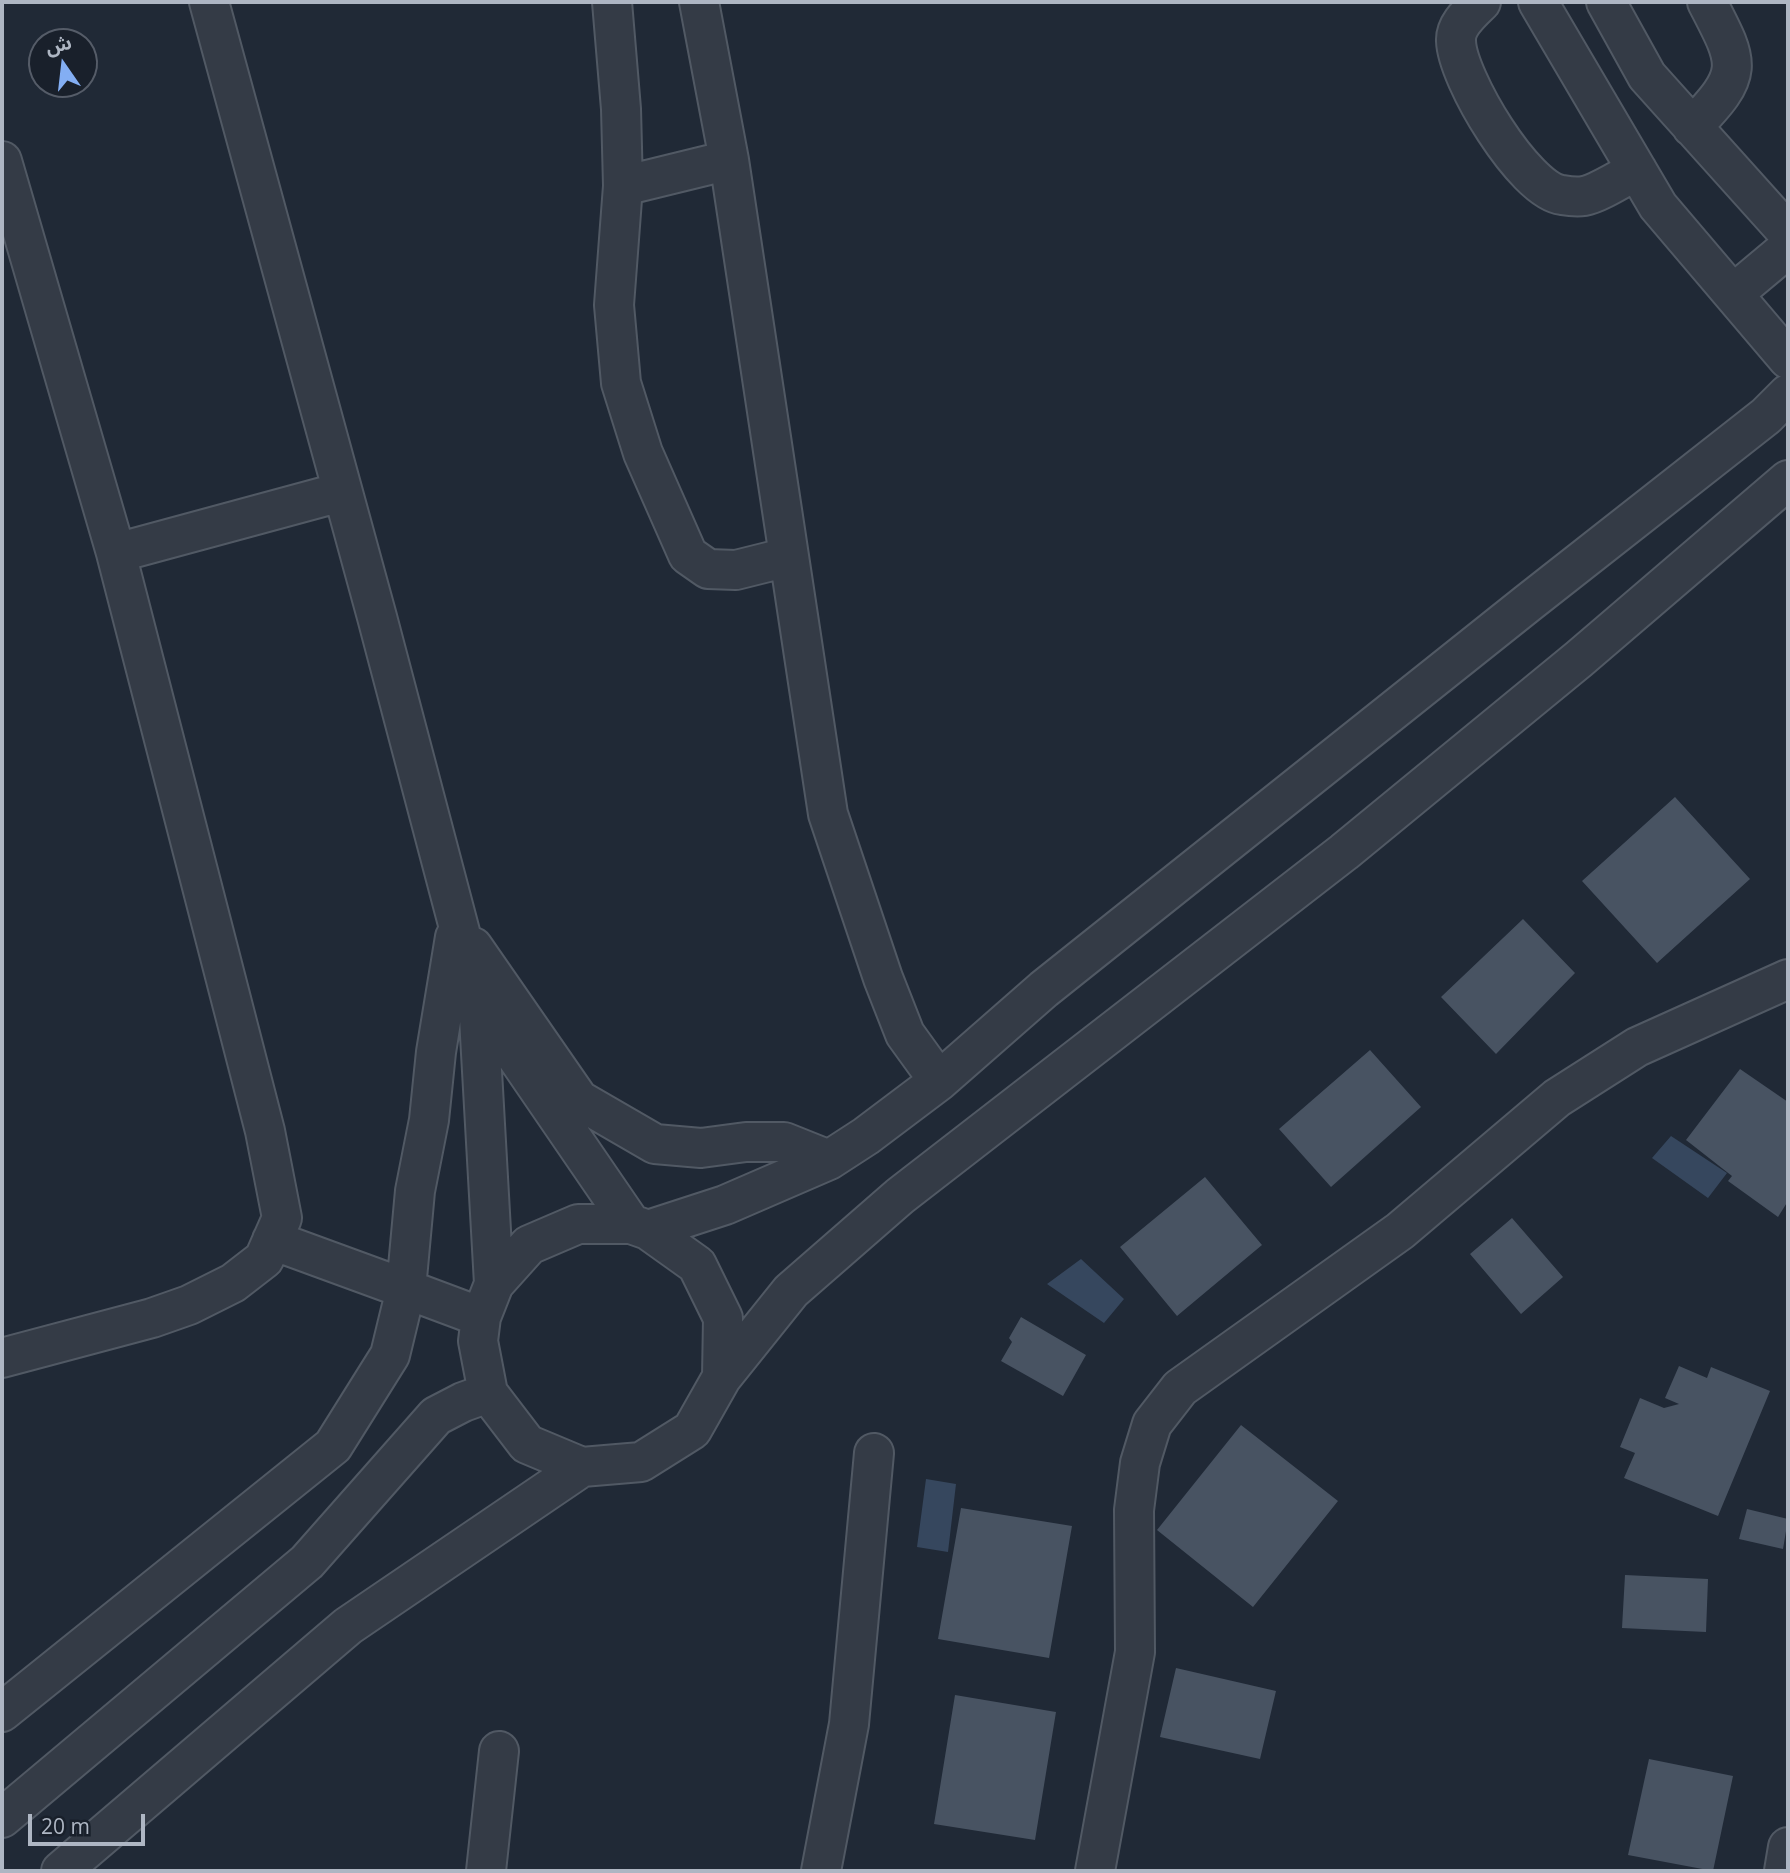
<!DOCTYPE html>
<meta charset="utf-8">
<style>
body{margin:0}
#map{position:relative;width:1790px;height:1873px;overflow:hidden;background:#202936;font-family:"Open Sans","Noto Sans Arabic",sans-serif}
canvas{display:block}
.frame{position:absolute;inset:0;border:4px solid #aeb6c3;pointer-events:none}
.north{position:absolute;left:28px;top:28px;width:70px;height:70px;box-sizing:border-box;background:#19202b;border:2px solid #555c68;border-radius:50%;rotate:346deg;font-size:19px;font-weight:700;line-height:28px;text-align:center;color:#aeb6c3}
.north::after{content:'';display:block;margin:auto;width:24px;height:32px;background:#83aef3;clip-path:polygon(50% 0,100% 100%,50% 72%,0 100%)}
.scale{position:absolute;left:28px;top:1814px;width:117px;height:32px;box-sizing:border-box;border:4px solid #aeb6c3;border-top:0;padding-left:9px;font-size:21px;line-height:24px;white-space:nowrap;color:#aeb6c3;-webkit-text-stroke:5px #19202b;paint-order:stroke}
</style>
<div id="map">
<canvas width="1790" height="1873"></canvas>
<div class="frame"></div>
<div class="north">ش</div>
<div class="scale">20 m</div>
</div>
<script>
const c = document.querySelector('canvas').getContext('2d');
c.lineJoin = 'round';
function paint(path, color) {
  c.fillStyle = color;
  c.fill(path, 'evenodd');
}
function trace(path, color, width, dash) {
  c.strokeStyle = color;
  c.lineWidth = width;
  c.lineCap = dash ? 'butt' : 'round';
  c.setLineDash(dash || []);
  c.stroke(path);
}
paint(new Path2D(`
 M1671 1136 1727 1173 1708 1198 1652 1158Z
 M1081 1259 1124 1299 1104 1323 1047 1284Z
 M926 1479 956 1484 948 1552 917 1547Z`), '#36475e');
paint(new Path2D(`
 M1675 797 1750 879 1657 963 1582 881Z
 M1523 919 1575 973 1496 1054 1441 997Z
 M1370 1050 1421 1107 1331 1187 1279 1129Z
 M1740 1069 1788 1102V1201L1778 1217 1728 1181 1732 1176 1686 1140Z
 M1205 1177 1262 1245 1177 1316 1120 1247Z
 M1512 1218 1563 1277 1521 1314 1470 1254Z
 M1021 1317 1086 1355 1063 1396 1001 1361 1012 1342 1009 1338Z
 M1679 1366 1707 1378 1711 1367 1770 1391 1718 1516 1624 1478 1635 1453 1620 1447 1640 1398 1664 1408 1679 1404 1665 1398Z
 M1241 1425 1338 1501 1253 1607 1157 1530Z
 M961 1508 1072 1526 1049 1658 938 1639Z
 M1747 1509 1788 1519 1783 1549 1739 1539Z
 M1625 1575 1708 1579 1706 1632 1622 1628Z
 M1176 1668 1276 1691 1260 1759 1160 1737Z
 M955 1695 1056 1712 1035 1840 934 1824Z
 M1649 1759 1733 1776 1713 1871 1628 1855Z`), '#485362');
const minor = new Path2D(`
 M209 2 377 617 478 1000 494 1284
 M612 2 621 109 623 186 614 305 621 383 643 453 688 555 708 569 736 570 788 557
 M699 2 729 160 828 814 883 978 905 1034 939 1081
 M1481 2C1471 12 1455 25 1456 41 1457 78 1524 190 1562 195 1568 196 1578 197 1584 196 1597 194 1624 177 1637 170
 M1538 2 1658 206 1788 359
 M1606 2 1647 76 1788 233
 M1692 127C1745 73 1740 65 1707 2
 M2 161 116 553 265 1131 282 1218 264 1259 233 1283 189 1305 152 1318 2 1358
 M623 186 729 160
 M1733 294 1788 248
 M116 553 341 492
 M473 947 579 1100 655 1144 701 1148 746 1142H784L829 1160
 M479 1002 631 1224
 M648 1230 725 1205 829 1160 866 1136 939 1081 1044 989 1528 603 1766 416 1788 394
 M272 1240 406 1289 415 1191 429 1120 436 1052 455 937
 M722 1377 723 1318 697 1265 648 1230 631 1224H578L529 1245 494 1284 481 1317 478 1341 488 1393 527 1444 582 1467 641 1462 692 1430 722 1377 791 1291 900 1196 1344 852 1579 659 1788 480
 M2 1712 333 1446 390 1355 406 1289 481 1317
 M2 1818 307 1562 436 1416 463 1402 488 1393
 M61 1871 348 1626 582 1467
 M486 1871 499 1751
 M821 1871 849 1724 874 1453
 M1095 1871 1135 1652 1134 1510 1140 1463 1152 1424 1180 1388 1400 1231 1557 1098 1637 1047 1788 979
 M1784 1871 1788 1847`);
trace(minor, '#515964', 42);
trace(minor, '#343b46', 38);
</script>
